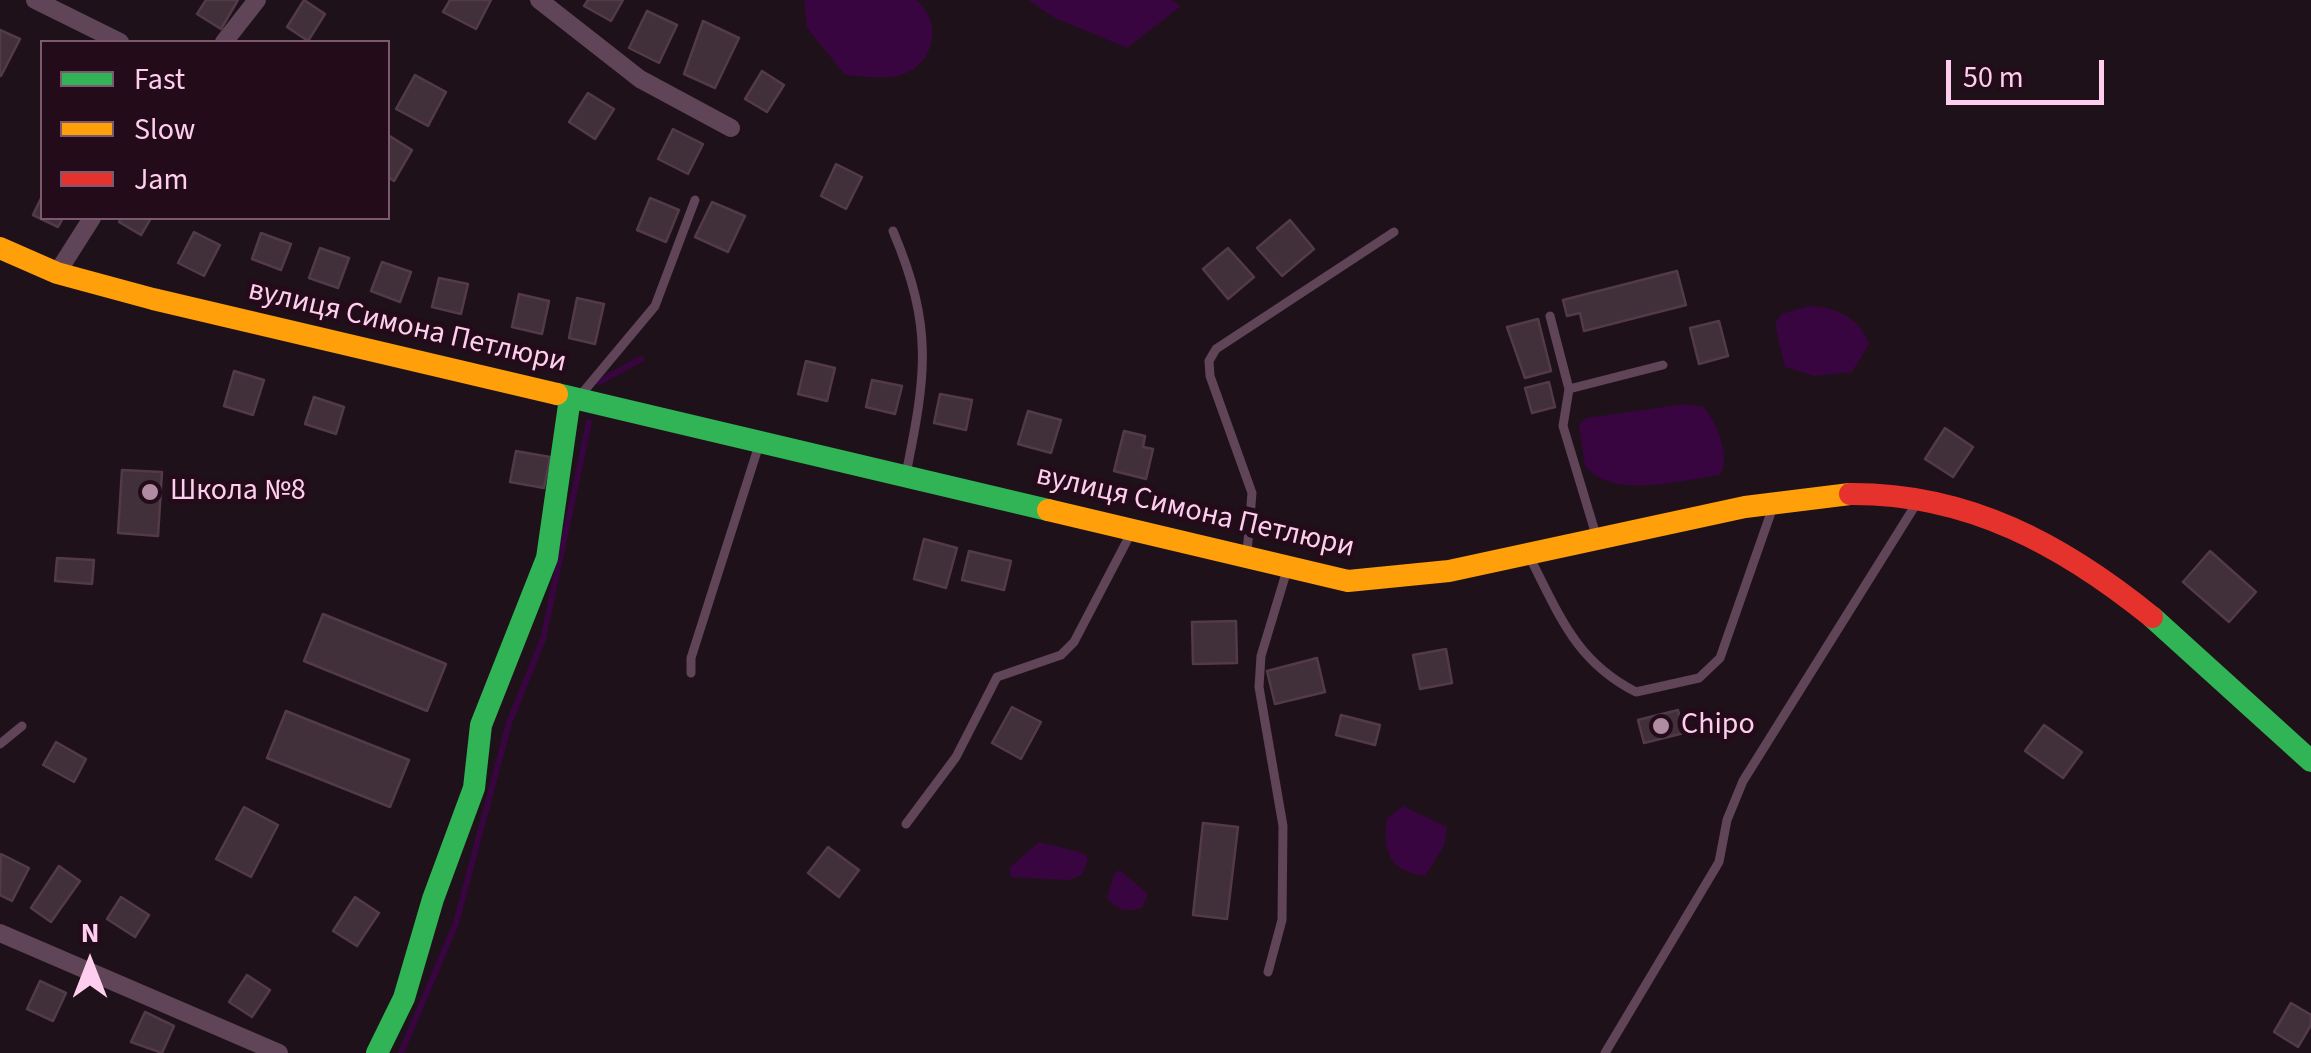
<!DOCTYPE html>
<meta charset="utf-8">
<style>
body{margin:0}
#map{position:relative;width:2311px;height:1053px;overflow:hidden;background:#1e1119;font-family:"Source Sans 3",sans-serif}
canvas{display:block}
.legend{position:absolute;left:40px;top:40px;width:350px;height:180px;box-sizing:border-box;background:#240b1a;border:2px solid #7c596f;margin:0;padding:12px 18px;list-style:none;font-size:30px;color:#ffceee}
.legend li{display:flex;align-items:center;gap:20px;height:50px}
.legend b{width:50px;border:2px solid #7c596f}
.north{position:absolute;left:40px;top:913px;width:100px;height:100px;-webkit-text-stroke:8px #240b1a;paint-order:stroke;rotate:0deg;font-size:28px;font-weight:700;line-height:40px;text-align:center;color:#ffceee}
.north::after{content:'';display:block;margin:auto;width:35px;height:45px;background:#ffceee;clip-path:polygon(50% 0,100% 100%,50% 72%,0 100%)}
.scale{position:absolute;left:1946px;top:60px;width:158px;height:45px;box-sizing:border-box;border:5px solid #ffceee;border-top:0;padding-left:12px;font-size:30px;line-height:35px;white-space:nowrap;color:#ffceee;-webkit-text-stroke:8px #240b1a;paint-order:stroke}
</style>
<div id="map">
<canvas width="2311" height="1053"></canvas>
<ul class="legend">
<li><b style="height:12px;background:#30b455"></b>Fast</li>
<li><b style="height:12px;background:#ff9f0a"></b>Slow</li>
<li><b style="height:12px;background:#e5322d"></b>Jam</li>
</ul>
<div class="north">N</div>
<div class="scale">50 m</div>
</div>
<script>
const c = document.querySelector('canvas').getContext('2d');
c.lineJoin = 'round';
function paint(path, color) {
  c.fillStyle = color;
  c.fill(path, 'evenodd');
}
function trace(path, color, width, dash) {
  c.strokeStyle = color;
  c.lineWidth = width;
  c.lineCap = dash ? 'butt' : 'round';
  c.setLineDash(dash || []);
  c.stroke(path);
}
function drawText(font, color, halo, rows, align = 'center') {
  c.font = font + ' "Source Sans 3",sans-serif';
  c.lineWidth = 10;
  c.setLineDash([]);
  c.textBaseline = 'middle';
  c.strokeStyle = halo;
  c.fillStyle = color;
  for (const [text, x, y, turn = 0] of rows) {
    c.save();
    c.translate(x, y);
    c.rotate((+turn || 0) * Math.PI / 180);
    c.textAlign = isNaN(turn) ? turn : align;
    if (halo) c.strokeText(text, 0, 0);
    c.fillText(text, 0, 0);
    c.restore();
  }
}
paint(new Path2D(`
 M804 0H916C943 21 936 64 901 75 884 80 862 76 845 75L807 28Z
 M1028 0H1172L1181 6 1127 48 1055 18Z
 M1809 306C1835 307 1860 317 1869 344L1852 372 1815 376 1785 367 1775 324 1781 314Z
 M1685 404 1704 407C1717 424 1731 456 1720 475 1682 480 1612 500 1585 466L1579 425 1586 418Z
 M1403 806 1447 827 1444 846 1425 876C1389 871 1382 851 1387 818Z
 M1039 842 1084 853 1088 859 1082 875 1069 880 1011 877 1009 868Z
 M1120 870 1148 894 1142 908C1127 912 1117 911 1107 898L1114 874Z`), '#390540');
trace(new Path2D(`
 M599 382 641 359
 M401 1053 456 923 509 723 543 639 589 422`), '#390540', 6);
const building = new Path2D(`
 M206 0H238L221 29 197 14Z
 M304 0 325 14 308 41 287 27Z
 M450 0H491L476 29 443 12Z
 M588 0H623L611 21 584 6Z
 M647 11 677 25 659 63 629 48Z
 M703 21 739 38 715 88 684 74Z
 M0 30 20 39 1 76 0 75Z
 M762 71 784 85 767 112 745 99Z
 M415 75 446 92 428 126 396 109Z
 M588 93 614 109 595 139 569 122Z
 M673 129 703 144 688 174 658 159Z
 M388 135 412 150 394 181 388 177Z
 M836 164 862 177 846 209 821 196Z
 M42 196V218H63L58 227 33 215Z
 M650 198 679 210 666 242 637 230Z
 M712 202 745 216 728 252 695 237Z
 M121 218H151L141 235 119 222Z
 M1290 220 1314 249 1282 276 1257 248Z
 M194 232 220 245 204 276 178 263Z
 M261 233 291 244 281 270 252 259Z
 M320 248 349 258 338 288 309 278Z
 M1228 248 1254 277 1228 299 1203 269Z
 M382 262 411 272 400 302 371 291Z
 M1677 271 1686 305 1584 331 1580 313 1567 316 1563 300Z
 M439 278 468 284 461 314 432 307Z
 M519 294 549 301 542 334 512 327Z
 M577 298 604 304 595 344 569 338Z
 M1538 319 1551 371 1525 378 1507 327Z
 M1719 321 1728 356 1699 364 1690 328Z
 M806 361 835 368 827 401 798 394Z
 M234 371 264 380 253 415 224 406Z
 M872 380 902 386 895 414 866 407Z
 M1549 382 1555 407 1532 413 1525 388Z
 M940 394 972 400 966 430 934 423Z
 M314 397 344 407 336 434 305 424Z
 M1028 411 1061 420 1051 453 1018 444Z
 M1945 428 1973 447 1953 477 1925 459Z
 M1124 431 1145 436 1143 447 1153 449 1146 479 1114 471Z
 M516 451 550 457 544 488 510 482Z
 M122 470 162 472 158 536 118 533Z
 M924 539 957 548 946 588 914 579Z
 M969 551 1011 561 1004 590 962 580Z
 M2210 551 2256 592 2229 622 2183 582Z
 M57 558 94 560 92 584 55 581Z
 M323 614 446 664 427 711 304 661Z
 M1236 621 1237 663 1193 664 1192 622Z
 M1446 649 1452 683 1420 689 1413 655Z
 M1317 658 1325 692 1275 704 1267 671Z
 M1012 707 1041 722 1021 759 992 743Z
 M1678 710 1684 733 1644 743 1638 720Z
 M286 711 409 760 390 807 267 758Z
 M1341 715 1380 725 1375 745 1336 735Z
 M2044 725 2082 752 2063 778 2025 751Z
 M56 742 86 759 74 782 43 765Z
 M244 807 278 825 251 877 216 859Z
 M1203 823 1238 827 1227 919 1193 915Z
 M828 847 859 870 839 897 808 873Z
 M1 854 29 868 12 901 0 895Z
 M59 866 80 881 51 922 31 908Z
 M121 897 149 915 135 937 107 919Z
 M355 897 379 913 357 946 333 931Z
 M247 975 270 990 252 1017 229 1002Z
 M40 981 66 993 53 1021 27 1009Z
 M2291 1003 2311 1015V1025L2298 1047 2274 1032Z
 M145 1012 174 1026 162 1053 131 1042Z`);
paint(building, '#412f39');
trace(building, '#533a49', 2.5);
trace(new Path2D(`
 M893 231C934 328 926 375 906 474
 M1550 316 1569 389 1563 426 1596 535
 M1569 389 1663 365
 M579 397 655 306 695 200
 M1247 553 1252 493 1210 376 1209 361 1216 349 1394 232
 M1529 556C1559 614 1575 661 1636 692L1699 678 1720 658 1774 504
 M691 673V658L759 445
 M0 744 22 726
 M906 824 956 757 997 677 1061 655 1074 642 1130 535
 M1268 972 1282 920 1283 826 1259 687 1261 656 1287 570
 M1605 1053 1719 862 1727 820 1743 781 1918 501`), '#604458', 9);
trace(new Path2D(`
 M35 0 120 42
 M539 0 640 79 731 128
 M224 42 257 0
 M57 273 92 218
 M0 933 279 1053`), '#604458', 18);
trace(new Path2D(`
 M557 394 1048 510
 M2152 617 2311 761
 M377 1053 404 998 433 899 474 788 481 725 547 558 570 398`), '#30b455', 22);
trace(new Path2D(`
 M0 248 57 273 153 299 557 394
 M1048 510 1348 581 1449 571 1745 507 1850 494`), '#ff9f0a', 22);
trace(new Path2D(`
 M1850 494C1968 493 2063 545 2152 617`), '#e5322d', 22);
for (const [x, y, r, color] of [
 [150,492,10,"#b08ca3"],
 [1661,726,10,"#b08ca3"]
]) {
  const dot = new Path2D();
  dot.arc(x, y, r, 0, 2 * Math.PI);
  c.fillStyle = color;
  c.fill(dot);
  trace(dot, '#240b1a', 4);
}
drawText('30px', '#ffceee', '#240b1a', [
 ["вулиця Симона Петлюри",407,328,13],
 ["вулиця Симона Петлюри",1195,513,13]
]);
drawText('30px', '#ffceee', '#240b1a', [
 ["Школа №8",170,492],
 ["Chipo",1681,726]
], 'left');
</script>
